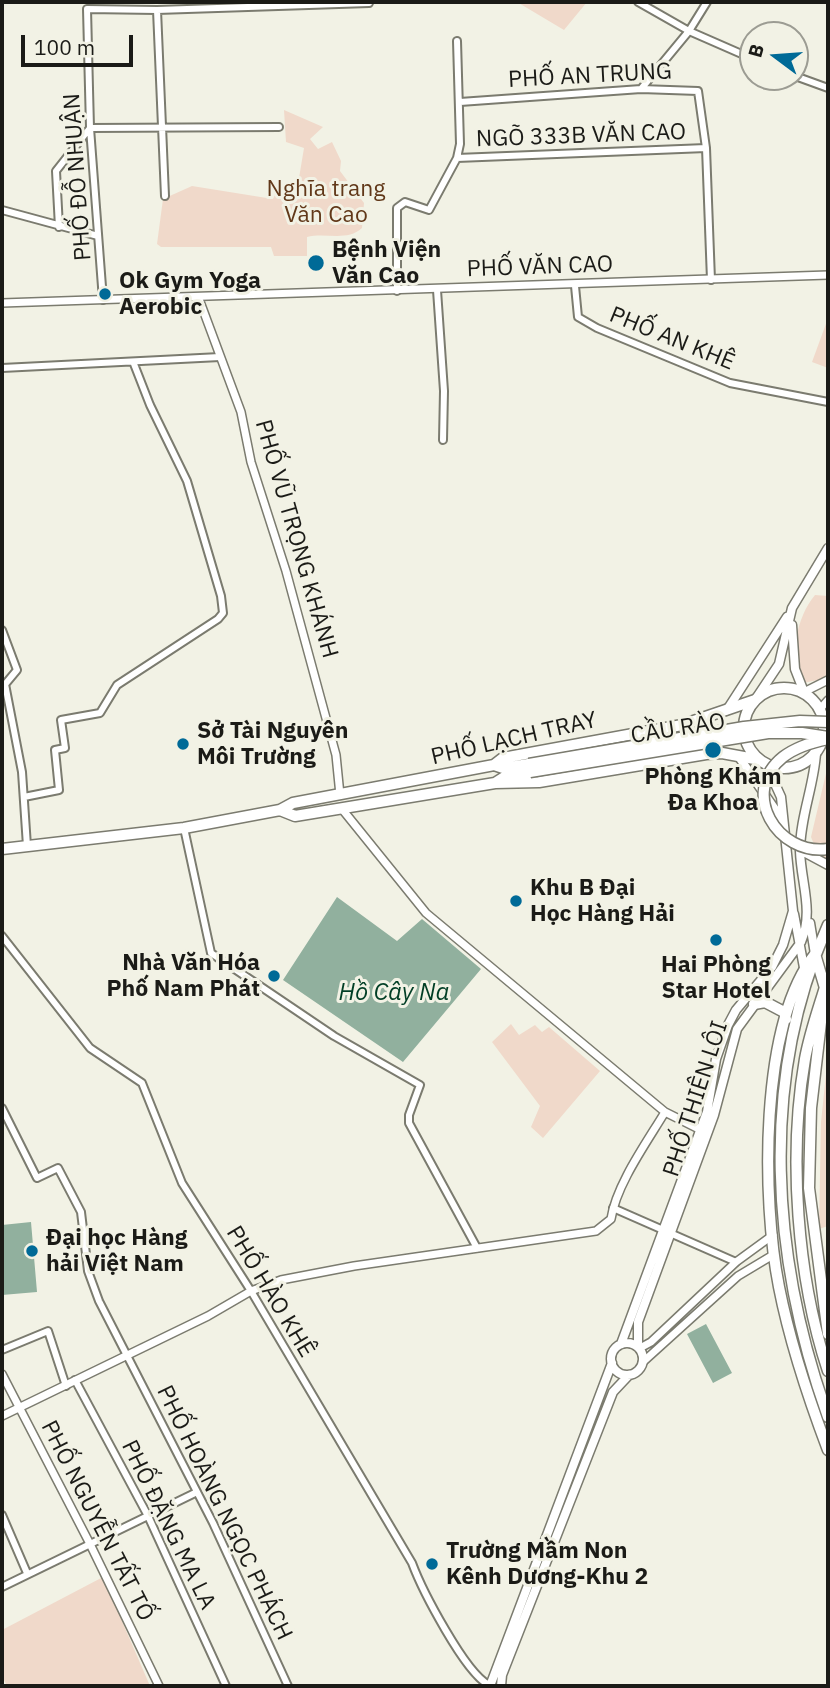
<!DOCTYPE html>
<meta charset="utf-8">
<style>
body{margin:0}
#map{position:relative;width:830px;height:1688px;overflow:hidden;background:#f2f2e5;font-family:"IBM Plex Sans",sans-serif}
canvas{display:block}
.frame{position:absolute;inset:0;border:4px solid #1b1b17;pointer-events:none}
.north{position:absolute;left:739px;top:21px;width:70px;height:70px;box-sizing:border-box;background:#f2f2e5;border:2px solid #9c9c93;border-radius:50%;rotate:286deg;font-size:19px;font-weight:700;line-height:28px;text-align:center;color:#1b1b17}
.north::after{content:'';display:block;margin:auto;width:24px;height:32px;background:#006a97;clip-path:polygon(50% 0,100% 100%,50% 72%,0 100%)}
.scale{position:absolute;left:21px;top:35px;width:112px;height:32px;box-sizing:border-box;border:4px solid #1b1b17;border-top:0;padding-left:9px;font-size:21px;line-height:24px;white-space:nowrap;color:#1b1b17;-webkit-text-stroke:5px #f2f2e5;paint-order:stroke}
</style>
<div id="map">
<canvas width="830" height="1688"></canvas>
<div class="frame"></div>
<div class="north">B</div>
<div class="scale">100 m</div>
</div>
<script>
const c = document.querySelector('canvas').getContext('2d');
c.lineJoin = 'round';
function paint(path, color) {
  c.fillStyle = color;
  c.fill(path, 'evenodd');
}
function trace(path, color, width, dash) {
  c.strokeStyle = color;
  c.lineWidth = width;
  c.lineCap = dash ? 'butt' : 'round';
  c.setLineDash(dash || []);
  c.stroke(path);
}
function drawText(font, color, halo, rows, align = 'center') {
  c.font = font + ' "IBM Plex Sans",sans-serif';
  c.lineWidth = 6;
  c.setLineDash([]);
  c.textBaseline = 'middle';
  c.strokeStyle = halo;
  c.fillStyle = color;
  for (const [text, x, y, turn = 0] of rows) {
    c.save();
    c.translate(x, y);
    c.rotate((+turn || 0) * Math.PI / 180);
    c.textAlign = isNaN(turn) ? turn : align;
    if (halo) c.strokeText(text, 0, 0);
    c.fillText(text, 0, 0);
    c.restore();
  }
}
paint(new Path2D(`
 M517 2H587L564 30Z
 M284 110 323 127 310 139 318 149 332 142 341 161 340 171 364 203 362 228C347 242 325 232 307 237V256H274L271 247H161L157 244 163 199 192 186 273 199 278 188 297 190 304 148 286 142Z
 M827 321H828V368L812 362Z
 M815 595 828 596V678L803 683C789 656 796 618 815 595Z
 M828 765V860L818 854 811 837Z
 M511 1024 519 1035 535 1025 542 1032 549 1027 600 1071 543 1138 531 1127 540 1106 492 1042Z
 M828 1055V1226L819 1229 821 1122Z
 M103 1577 150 1686H7L2 1676V1630Z`), '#f0d9ca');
paint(new Path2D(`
 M337 897 397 941 422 919 481 969 403 1062 283 980Z
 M31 1222 37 1292 2 1295V1225Z
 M706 1324 732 1373 713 1383 687 1334Z`), '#91b09e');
const minor = new Path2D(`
 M638 2 689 31 753 59
 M157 10 165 196
 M795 76 828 88
 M641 89 689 31 707 2
 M460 102 641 89 698 91 706 148 711 280
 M457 158 706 148
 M2 210 98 236
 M59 227 56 171 90 128 279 127
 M575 286 578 317 597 328 730 383 828 402
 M437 290 444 391 443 440
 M397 291V208L405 202 429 210 457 158 460 144 457 41
 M103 300 90 128 87 9 157 10 369 3
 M2 368 220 357
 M2 630 17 670 2 688
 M5 684 22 772 27 846
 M24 797 59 790 55 750 65 748 61 720 100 713 117 685 218 619 223 613 221 596 187 481 150 405 134 364
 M184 828 211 953 334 1036 420 1085 409 1115V1123L477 1248
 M2 936 90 1048 142 1083 182 1183 251 1291 412 1563C422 1590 465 1673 489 1685
 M2 1108 37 1178 58 1168 81 1212 88 1271 99 1301 213 1523 288 1686
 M613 1208 736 1262
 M2 1350 48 1331 66 1386
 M75 1380 148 1516 226 1686
 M2 1515 27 1573
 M2 1587 195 1493`);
const tertiary = new Path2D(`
 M199 299 241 412 251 462 286 571 336 755 340 795
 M2 303 828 275
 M804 692 828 680
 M820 709 828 700
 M342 809 426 913 665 1112 705 1132
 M640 1348 651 1342 736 1262 773 1235
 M644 1361 738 1276 773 1255
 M2 1374 90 1544 159 1686
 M2 1416 208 1316 251 1291 281 1280 354 1266 596 1231 611 1219C616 1185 647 1142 665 1112`);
const secondary = new Path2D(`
 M792 625 795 669 804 692
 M755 700 779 664 792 608 828 548
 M727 710 787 617
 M739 757 783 821
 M800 850 828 865
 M794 914 805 973
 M810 923 815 954
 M611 1359a16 16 0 1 1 32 0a16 16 0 1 1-32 0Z
 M621 1344 707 1112 716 1059 728 1025 736 1010 772 967 783 945 793 911 781 797 766 764
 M638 1346V1322L714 1115 737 1029 801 942C814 911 801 883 800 851 800 817 814 786 816 753
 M490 1686 612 1363
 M501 1686 502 1675 613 1392 629 1375`);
const primary = new Path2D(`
 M744 728a40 40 0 1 1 80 0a40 40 0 1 1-80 0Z
 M494 765 503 768 529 764
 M495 783 506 776 530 772
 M280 810 295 816 495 783 539 782 706 754 722 753 760 760
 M2 849 184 828 280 810 293 803 494 765 503 758 682 725 755 700
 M828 925C758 1081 772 1260 828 1417
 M815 954C759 1025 762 1201 779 1287 790 1343 808 1397 828 1450
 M815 954 825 988 811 1108 809 1188 828 1334
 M828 977C820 1005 810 1031 805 1059 788 1156 797 1277 828 1371
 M754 1004 765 1002 784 1012 786 1019`);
trace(minor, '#7b7b6f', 10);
trace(tertiary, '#7b7b6f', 10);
trace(secondary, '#7b7b6f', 11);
trace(primary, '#7b7b6f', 13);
trace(minor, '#fff', 6);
trace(tertiary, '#fff', 7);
trace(secondary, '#fff', 8);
trace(primary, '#fff', 10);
const primaryBridge = new Path2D(`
 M828 739C813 742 796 747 783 757 739 792 777 856 828 849
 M529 764 744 727 800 721 828 722
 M530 772 768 733H802L828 737`);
trace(primaryBridge, '#7b7b6f', 13, []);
trace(primaryBridge, '#fff', 10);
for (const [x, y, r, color] of [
 [316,263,9,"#006a97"],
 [105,294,7,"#006a97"],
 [183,744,7,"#006a97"],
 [713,750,9,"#006a97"],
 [516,901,7,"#006a97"],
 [716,940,7,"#006a97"],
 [274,976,7,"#006a97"],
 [32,1251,7,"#006a97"],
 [432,1564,7,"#006a97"]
]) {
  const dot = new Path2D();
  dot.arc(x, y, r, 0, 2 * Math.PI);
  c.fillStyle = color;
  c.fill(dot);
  trace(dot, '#f2f2e5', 2.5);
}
drawText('23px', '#1b1b17', '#f2f2e5', [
 ["PHỐ AN TRUNG",590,76,-3],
 ["NGÕ 333B VĂN CAO",581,136,-2],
 ["PHỐ ĐỖ NHUẬN",78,177,-94],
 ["PHỐ VĂN CAO",540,267,-2],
 ["PHỐ AN KHÊ",672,339,22],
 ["PHỐ VŨ TRỌNG KHÁNH",296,539,74],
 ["CẦU RÀO",678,729,-9],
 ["PHỐ LẠCH TRAY",514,739,-13],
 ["PHỐ THIÊN LÔI",696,1099,-72],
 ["PHỐ HÀO KHÊ",270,1292,59],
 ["PHỐ HOÀNG NGỌC PHÁCH",224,1513,64],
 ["PHỐ NGUYỄN TẤT TỐ",97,1521,63],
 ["PHỐ ĐẶNG MA LA",168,1525,64]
]);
drawText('23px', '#613819', '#f2f2e5', [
 ["Nghĩa trang",326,189],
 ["Văn Cao",326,215]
]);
drawText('bold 23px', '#1b1b17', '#f2f2e5', [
 ["Bệnh Viện",332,250],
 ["Văn Cao",332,276],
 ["Ok Gym Yoga",119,281],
 ["Aerobic",119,307],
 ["Sở Tài Nguyên",197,731],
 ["Môi Trường",197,757],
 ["Phòng Khám",713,777,"center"],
 ["Đa Khoa",713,803,"center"],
 ["Khu B Đại",530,888],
 ["Học Hàng Hải",530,914],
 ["Nhà Văn Hóa",260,963,"right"],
 ["Phố Nam Phát",260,989,"right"],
 ["Hai Phòng",716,965,"center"],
 ["Star Hotel",716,991,"center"],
 ["Đại học Hàng",46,1238],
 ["hải Việt Nam",46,1264],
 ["Trường Mầm Non",446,1551],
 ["Kênh Dương-Khu 2",446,1577]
], 'left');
drawText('italic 24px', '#013e25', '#f2f2e5', [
 ["Hồ Cây Na",394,993]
]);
</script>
